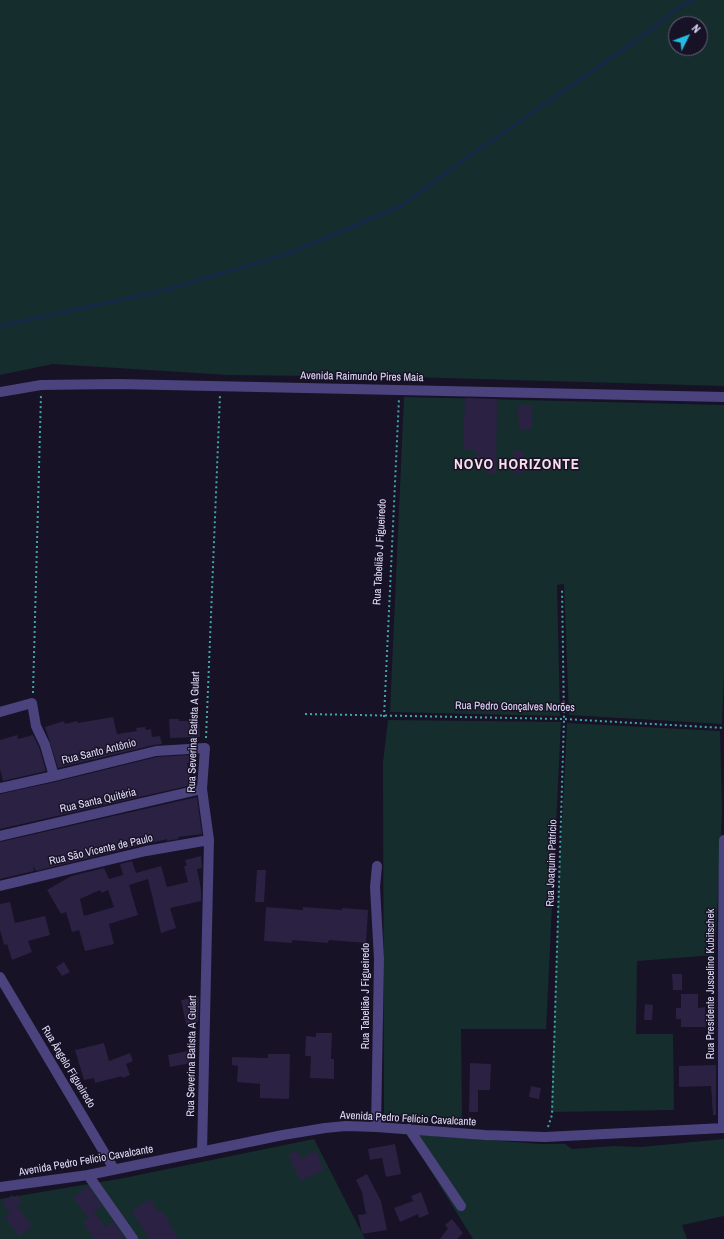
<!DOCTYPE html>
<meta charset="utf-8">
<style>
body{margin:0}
#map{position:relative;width:724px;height:1239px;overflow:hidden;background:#171225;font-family:"Archivo Narrow",sans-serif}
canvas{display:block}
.north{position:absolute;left:668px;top:16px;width:40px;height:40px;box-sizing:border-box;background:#171225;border:1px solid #68627a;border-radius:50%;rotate:48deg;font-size:11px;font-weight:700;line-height:16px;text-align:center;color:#e1dbfa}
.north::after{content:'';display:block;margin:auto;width:14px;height:18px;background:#1fbee2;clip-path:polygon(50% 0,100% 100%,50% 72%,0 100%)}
</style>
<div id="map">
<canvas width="724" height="1239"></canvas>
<div class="north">N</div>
</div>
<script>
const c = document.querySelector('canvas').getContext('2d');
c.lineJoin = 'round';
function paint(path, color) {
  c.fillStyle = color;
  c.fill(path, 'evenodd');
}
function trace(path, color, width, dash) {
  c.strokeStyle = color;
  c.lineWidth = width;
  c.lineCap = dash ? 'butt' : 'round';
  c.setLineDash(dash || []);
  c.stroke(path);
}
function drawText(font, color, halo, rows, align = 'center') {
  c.font = font + ' "Archivo Narrow",sans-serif';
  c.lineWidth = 3;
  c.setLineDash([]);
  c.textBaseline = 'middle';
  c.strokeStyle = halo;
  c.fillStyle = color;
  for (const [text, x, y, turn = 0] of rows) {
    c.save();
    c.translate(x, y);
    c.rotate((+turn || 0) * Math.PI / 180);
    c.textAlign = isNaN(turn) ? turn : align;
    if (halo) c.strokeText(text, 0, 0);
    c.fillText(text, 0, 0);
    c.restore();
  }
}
paint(new Path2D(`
 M0 0H724V386L408 377 229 375 53 364 0 375ZM676 24H700V48H676Z
 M404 397 724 405V673L722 724 569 715 564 584 557 585 560 716 390 712Z
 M388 720 561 722 546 1029H461L462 1119 384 1115 383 763Z
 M567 723 720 731 722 811 715 955 637 961 636 1034H673L674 1110 551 1112 558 904Z
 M408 1134 541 1144H565L572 1149 614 1146 641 1147 724 1139V1216L682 1225 687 1239H473Z
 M314 1139 365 1239H0V1199L124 1178Z`), '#162d2e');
trace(new Path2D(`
 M0 326 165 290 287 254 401 206 461 162 637 40 684 4 694 0`), '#172749', 3);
paint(new Path2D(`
 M465 398 497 399 496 473H486V466H475L476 450H463Z
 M518 405H532V429H519Z
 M513 450 524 451V473H513Z
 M113 717 117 734 137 731 136 728 145 727 146 730 151 729 152 737 160 736 162 744 154 745 58 768 45 727 64 721 65 724 77 721 78 723Z
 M169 719H179V721H199L200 737 170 738Z
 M17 735 18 739 33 735 39 747 46 771 3 781 0 769V740Z
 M189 755 190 763H187L192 785 0 829V794L55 782 157 757Z
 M197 797 202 834 178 837 179 839 167 841V839L36 871 33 866 34 871 0 879V842Z
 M201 856 202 868 197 869 201 889V901L170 908 176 928 161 933 148 879 129 885 138 915 109 924 114 944 85 951 79 930 72 932 66 912 61 914 47 890 71 876 104 868 109 879 123 875 120 864 132 861 136 873 161 866 167 887 188 882 184 866H187L185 860ZM100 890 102 893 108 890 114 907 84 916 80 899Z
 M257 870H266L264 902H255Z
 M10 902 15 923 45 916 50 935 28 941 32 952 12 960 7 944 4 945 0 930V904Z
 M266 907 303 910V907L342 910V908L368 910 366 943 329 940 328 943 292 940V943L264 941Z
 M64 962 70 972 62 976 56 967Z
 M672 974H682V990H673Z
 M681 994H698V1008L705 1007 706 1027H681V1019H676V1008H681Z
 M199 997 198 1022 186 1024 181 1000Z
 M645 1004 653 1005 652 1020H644Z
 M316 1033H332L331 1059H334V1079L310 1078 311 1056H305L306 1036 316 1037Z
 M104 1043 109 1061 130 1053 133 1061 126 1064 130 1075 122 1078V1076L95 1083 94 1078 84 1080 75 1050Z
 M193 1050 196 1062 170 1067 168 1055Z
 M268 1054H290L289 1099 260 1098V1084L237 1082 238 1066 232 1065V1057L268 1058Z
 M470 1063 491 1064 490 1090H478V1112H469Z
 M716 1065V1115H713L711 1086 679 1087V1066Z
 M531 1086 541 1088 539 1099 529 1097Z
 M395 1144 401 1174 386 1177 382 1158 370 1160 368 1149Z
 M298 1150 301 1158 316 1151 324 1170 300 1181 288 1155Z
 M367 1174 381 1201 387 1230 362 1234 358 1215 366 1214 362 1192 356 1180Z
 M88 1186 102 1206 94 1212 105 1227 113 1221 124 1237 121 1239H94L83 1222 88 1218 73 1197Z
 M421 1192 429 1214 419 1218 418 1214 400 1222 394 1208 413 1201 411 1196Z
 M12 1195 14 1197 17 1195 22 1201 17 1205 32 1227 19 1236 5 1217 10 1213 2 1203Z
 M150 1199 159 1213 162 1211 170 1222 168 1223 179 1239H149L132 1211Z
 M452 1219 463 1233 457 1239H440L448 1228 445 1225Z`), '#2b2143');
trace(new Path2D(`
 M33 693 41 394
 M305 714 564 719 724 728
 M384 717 399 398
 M206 738 220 395
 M548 1127 552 1115 564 719 562 589`), '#3fa7aa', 2, [2, 3]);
trace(new Path2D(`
 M0 392 41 385 118 384 724 397
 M0 712 32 703 36 726 45 745 54 776
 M0 788 54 776 156 751 205 748 202 789 209 840 202 1152
 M0 836 202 789
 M0 886 146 851 209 840
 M0 977 114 1169
 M376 1127 379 959 375 887 377 866
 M723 1128V942L724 840
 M409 1129 461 1206
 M88 1175 133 1239
 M0 1187 88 1175 283 1135 325 1128 346 1126 376 1127 485 1135 545 1137 724 1128`), '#4a437e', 10);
drawText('11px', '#e1dbfa', '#171225', [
 ["Avenida Raimundo Pires Maia",362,377,1],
 ["Rua Tabelião J Figueiredo",380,552,-87],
 ["Rua Pedro Gonçalves Norões",515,707,1],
 ["Rua Severina Batista A Gulart",194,732,-88],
 ["Rua Santo Antônio",99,752,-14],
 ["Rua Santa Quitéria",98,801,-13],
 ["Rua São Vicente de Paulo",101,850,-13],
 ["Rua Joaquim Patrício",552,863,-88],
 ["Rua Presidente Juscelino Kubitschek",711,984,-90],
 ["Rua Tabelião J Figueiredo",366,996,-90],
 ["Rua Severina Batista A Gulart",192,1056,-89],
 ["Rua Ângelo Figueiredo",68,1067,59],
 ["Avenida Pedro Felício Cavalcante",408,1119,3],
 ["Avenida Pedro Felício Cavalcante",86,1161,-10]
]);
c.letterSpacing = '1px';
drawText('bold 15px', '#fbdded', '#171225', [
 ["NOVO HORIZONTE",517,465]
]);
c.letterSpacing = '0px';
</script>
